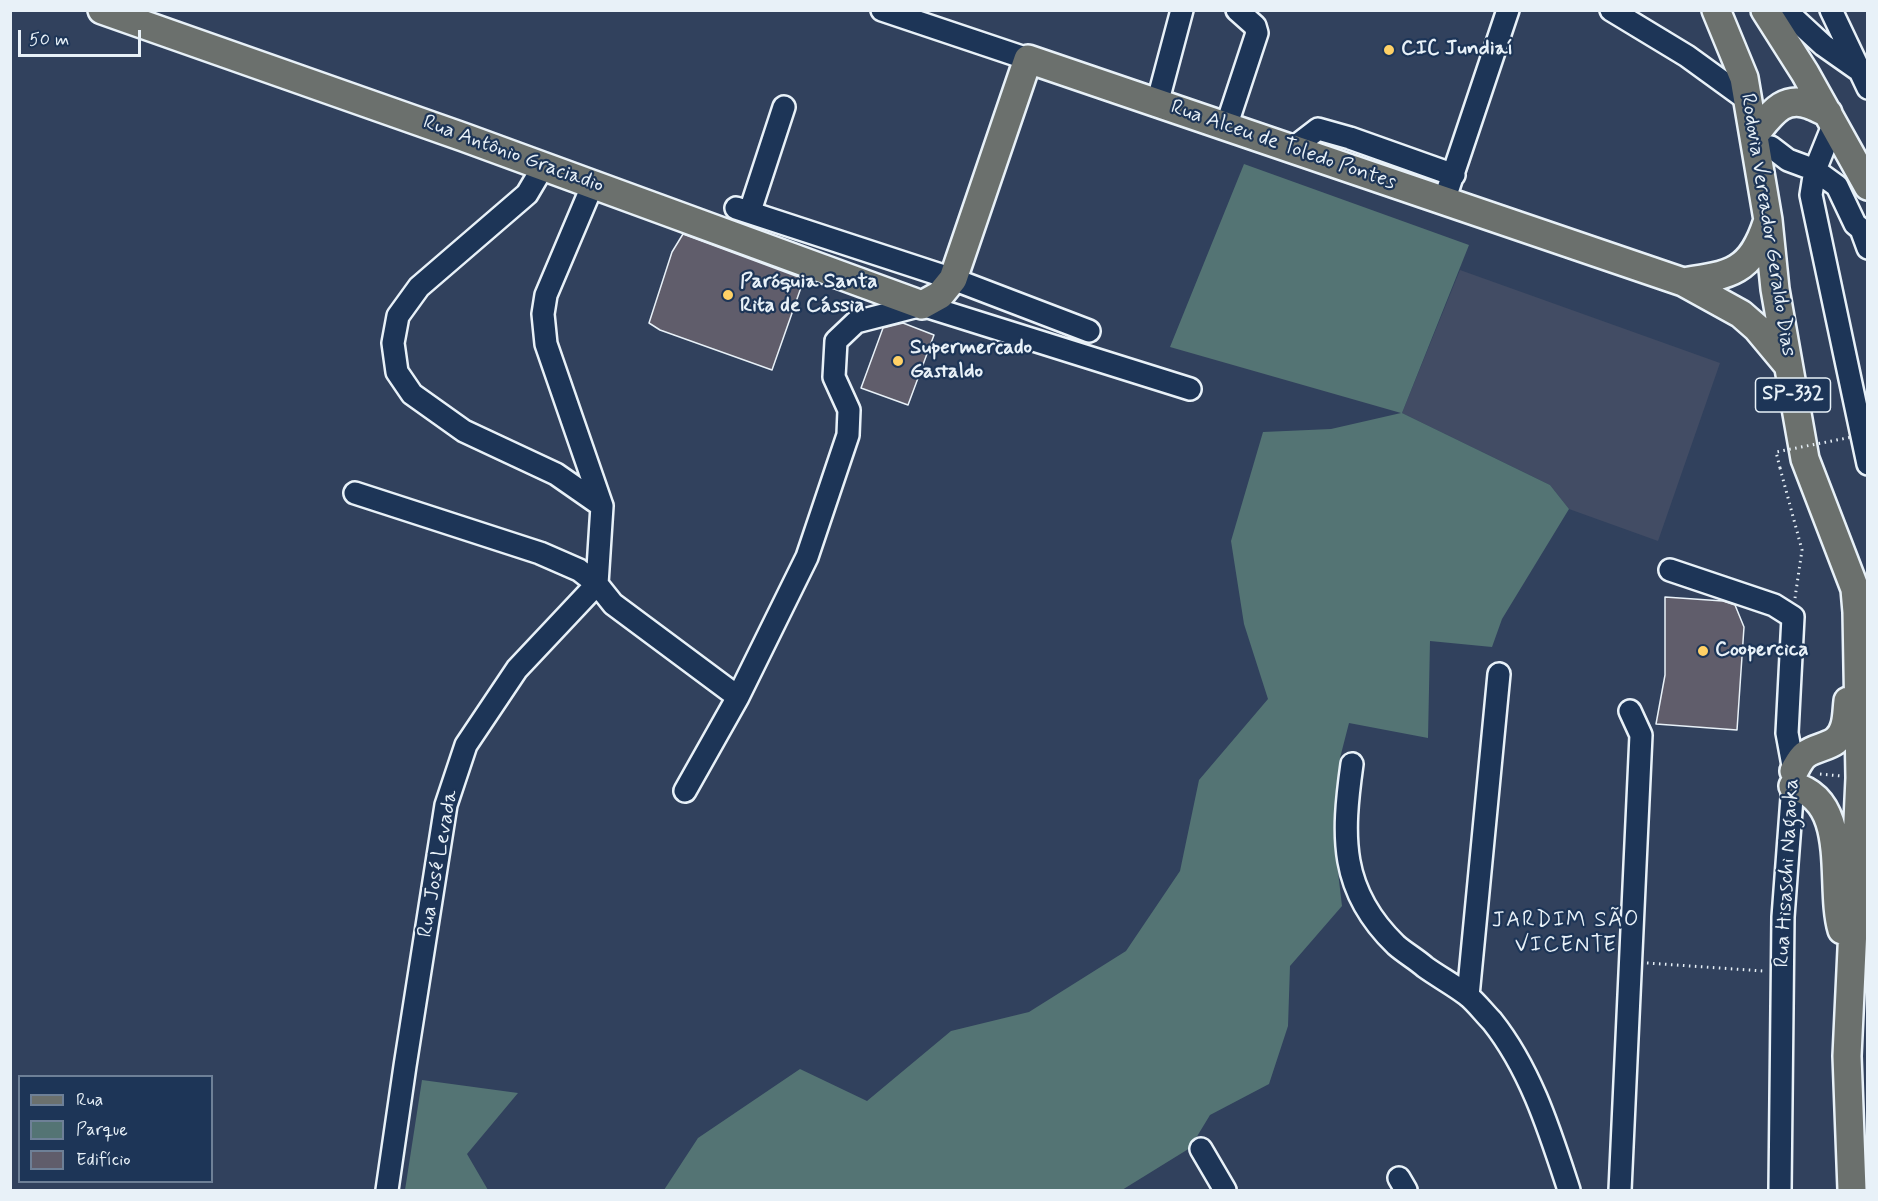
<!DOCTYPE html>
<meta charset="utf-8">
<style>
body{margin:0}
#map{position:relative;width:1878px;height:1201px;overflow:hidden;background:#31415d;font-family:Mynerve,sans-serif}
canvas{display:block}
.frame{position:absolute;inset:0;border:12px solid #e8f1f8;pointer-events:none}
.legend{position:absolute;left:18px;top:1075px;width:195px;height:108px;box-sizing:border-box;background:#1d3557;border:2px solid #6e8097;margin:0;padding:8px 10px;list-style:none;font-size:18px;color:#e8f1f8}
.legend li{display:flex;align-items:center;gap:12px;height:30px}
.legend b{width:30px;border:2px solid #6e8097}
.scale{position:absolute;left:18px;top:30px;width:123px;height:27px;box-sizing:border-box;border:3px solid #e8f1f8;border-top:0;padding-left:8px;font-size:18px;line-height:21px;white-space:nowrap;color:#e8f1f8;-webkit-text-stroke:4px #1d3557;paint-order:stroke}
</style>
<div id="map">
<canvas width="1878" height="1201"></canvas>
<div class="frame"></div>
<ul class="legend">
<li><b style="height:8px;background:#6b706d"></b>Rua</li>
<li><b style="height:16px;background:#547474"></b>Parque</li>
<li><b style="height:16px;background:#605d6b"></b>Edifício</li>
</ul>
<div class="scale">50 m</div>
</div>
<script>
const c = document.querySelector('canvas').getContext('2d');
c.lineJoin = 'round';
function paint(path, color) {
  c.fillStyle = color;
  c.fill(path, 'evenodd');
}
function trace(path, color, width, dash) {
  c.strokeStyle = color;
  c.lineWidth = width;
  c.lineCap = dash ? 'butt' : 'round';
  c.setLineDash(dash || []);
  c.stroke(path);
}
function drawText(font, color, halo, rows, align = 'center') {
  c.font = font + ' Mynerve,sans-serif';
  c.lineWidth = 4.5;
  c.setLineDash([]);
  c.textBaseline = 'middle';
  c.strokeStyle = halo;
  c.fillStyle = color;
  for (const [text, x, y, turn = 0] of rows) {
    c.save();
    c.translate(x, y);
    c.rotate((+turn || 0) * Math.PI / 180);
    c.textAlign = isNaN(turn) ? turn : align;
    if (halo) c.strokeText(text, 0, 0);
    c.fillText(text, 0, 0);
    c.restore();
  }
}
paint(new Path2D(`
 M1460 270 1720 363 1658 541 1569 509 1550 485 1402 413Z`), '#424c64');
paint(new Path2D(`
 M1244 164 1469 245 1402 413 1550 485 1569 509 1502 619 1492 647 1430 641 1428 738 1349 723 1340 758 1336 855 1342 906 1290 966 1288 1026 1269 1084 1210 1115 1190 1148 1122 1190H664L698 1138 800 1069 867 1101 951 1031 1029 1012 1126 951 1180 871 1199 780 1268 699 1244 624 1231 541 1263 432 1331 429 1401 413 1170 347Z
 M422 1080 518 1093 467 1154 488 1190H405Z`), '#547474');
const building = new Path2D(`
 M683 234 804 279 772 370 660 330 649 323 672 252Z
 M903 323 934 335 908 405 861 388 883 328Z
 M1665 597 1723 601 1735 605 1744 627 1737 730 1656 724 1665 675Z`);
paint(building, '#605d6b');
trace(building, '#e8f1f8', 1.5);
const minor = new Path2D(`
 M882 10 1028 59
 M1611 10 1687 56 1749 101
 M1785 10 1823 45 1860 71
 M1831 10 1868 88
 M1157 104 1182 10
 M1834 123 1815 170 1811 195 1868 464
 M1226 127 1257 33 1255 26 1237 10
 M1756 146 1771 147 1788 160 1815 170 1837 186 1855 224 1861 229 1868 248
 M1292 149 1318 129 1350 138 1454 175
 M543 167 527 194 419 287 398 316 393 343 397 372 412 394 464 431 556 474 602 506 597 584
 M593 184 546 295 543 314 546 344 602 506
 M1444 201 1508 10
 M736 208 953 279 1089 331
 M750 211 784 107
 M355 493 540 553 579 570 597 584 613 604 738 697
 M1670 570 1774 605 1793 617 1787 733 1794 771 1783 917 1780 1190
 M1352 764C1342 836 1339 890 1396 945 1405 953 1416 959 1425 967 1439 977 1454 985 1467 995 1476 1002 1484 1013 1492 1021 1531 1070 1550 1132 1569 1190
 M685 791 738 697 807 557 848 435 849 410 834 377 836 341 856 322 922 305 1190 389
 M1468 996 1499 674
 M1201 1149 1225 1190
 M1399 1178 1406 1190
 M387 1190 405 1066 446 805 466 745 517 669 597 584
 M1620 1190 1641 735 1630 711`);
const major = new Path2D(`
 M102 10 463 137 922 305 940 295 953 279 1028 59 1683 282 1741 314 1757 328 1787 364
 M1716 10 1744 78 1768 220 1775 289 1805 459 1855 589 1857 612 1860 778 1847 1056 1852 1190
 M1765 10 1805 73 1868 186
 M1755 134C1770 116 1783 94 1810 105 1816 107 1822 111 1828 113
 M1683 282C1731 275 1751 272 1767 223
 M1794 771C1797 766 1800 759 1805 755 1819 744 1839 749 1845 725 1847 718 1847 709 1848 701
 M1793 786C1852 801 1829 886 1842 930`);
trace(minor, '#e8f1f8', 26);
trace(major, '#e8f1f8', 32);
trace(new Path2D(`
 M1780 468 1802 550 1795 598
 M1820 774 1841 776
 M1647 963 1763 971`), '#e8f1f8', 3, [1.5, 4.5]);
trace(minor, '#1d3557', 21);
trace(major, '#6b706d', 27);
trace(new Path2D(`
 M1780 468 1776 452 1852 437`), '#e8f1f8', 3, [1.5, 4.5]);
for (const [x, y, r, color] of [
 [1389,50,6,"#ffd166"],
 [728,295,6,"#ffd166"],
 [898,361,6,"#ffd166"],
 [1703,651,6,"#ffd166"]
]) {
  const dot = new Path2D();
  dot.arc(x, y, r, 0, 2 * Math.PI);
  c.fillStyle = color;
  c.fill(dot);
  trace(dot, '#1d3557', 2);
}
for (const [x, y, w] of [
 [1793,395,75]
]) {
  const box = new Path2D();
  box.roundRect(x - w / 2, y - 17, w, 34, 4.5);
  c.fillStyle = '#1d3557';
  c.fill(box);
  trace(box, '#e8f1f8', 1.5);
}
drawText('bold 20px', '#e8f1f8', null, [
 ["SP-332",1793,395]
]);
drawText('bold 21px', '#e8f1f8', '#1d3557', [
 ["CIC Jundiaí",1401,50],
 ["Paróquia Santa",740,283],
 ["Rita de Cássia",740,307],
 ["Supermercado",910,349],
 ["Gastaldo",910,373],
 ["Coopercica",1715,651]
], 'left');
drawText('21px', '#e8f1f8', '#1d3557', [
 ["Rua Alceu de Toledo Pontes",1283,146,19],
 ["Rua Antônio Graciadio",513,155,20],
 ["Rodovia Vereador Geraldo Dias",1767,225,81],
 ["Rua José Levada",439,864,-80],
 ["Rua Hisaschi Nagaoka",1788,873,-87]
]);
c.letterSpacing = '1.5px';
drawText('22px', '#e8f1f8', '#1d3557', [
 ["JARDIM SÃO",1566,921],
 ["VICENTE",1566,946]
]);
c.letterSpacing = '0px';
</script>
